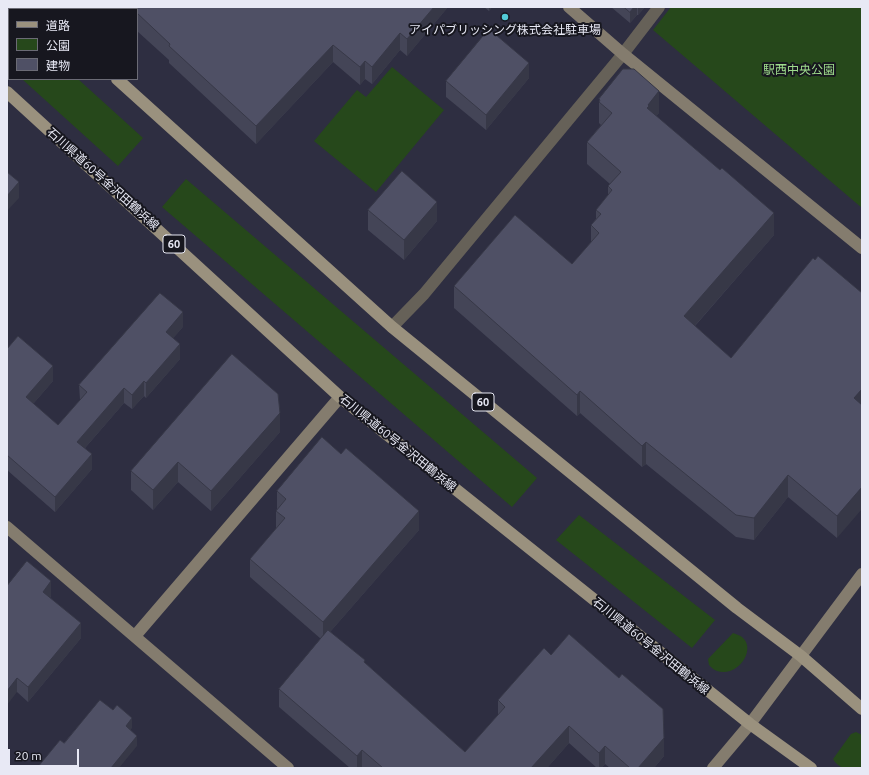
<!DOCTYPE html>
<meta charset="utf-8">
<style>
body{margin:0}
#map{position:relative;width:869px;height:775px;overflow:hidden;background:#2e2e41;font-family:Ubuntu,"Noto Sans JP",sans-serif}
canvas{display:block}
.frame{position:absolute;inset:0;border:8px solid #e8e9f5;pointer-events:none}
.legend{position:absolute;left:8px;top:8px;width:130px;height:72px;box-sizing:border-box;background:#17171f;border:1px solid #6b6b75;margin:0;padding:5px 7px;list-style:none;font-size:12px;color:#e8e9f5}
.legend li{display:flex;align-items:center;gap:8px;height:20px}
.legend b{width:20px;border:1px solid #6b6b75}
.scale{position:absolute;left:8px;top:749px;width:71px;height:18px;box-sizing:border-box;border:2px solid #e8e9f5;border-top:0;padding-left:5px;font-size:12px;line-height:14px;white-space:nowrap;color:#e8e9f5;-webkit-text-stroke:3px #17171f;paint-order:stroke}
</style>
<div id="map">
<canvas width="869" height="775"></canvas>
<div class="frame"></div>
<ul class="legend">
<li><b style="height:5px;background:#9a917e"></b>道路</li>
<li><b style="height:11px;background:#26481b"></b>公園</li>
<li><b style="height:11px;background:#4f5065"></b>建物</li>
</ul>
<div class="scale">20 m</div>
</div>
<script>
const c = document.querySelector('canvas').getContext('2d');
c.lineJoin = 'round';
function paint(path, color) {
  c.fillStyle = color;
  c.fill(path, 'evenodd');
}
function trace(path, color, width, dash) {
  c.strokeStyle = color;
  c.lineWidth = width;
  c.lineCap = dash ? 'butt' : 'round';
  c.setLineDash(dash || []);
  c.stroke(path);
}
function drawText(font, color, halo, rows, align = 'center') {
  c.font = font + ' Ubuntu,"Noto Sans JP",sans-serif';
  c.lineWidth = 4;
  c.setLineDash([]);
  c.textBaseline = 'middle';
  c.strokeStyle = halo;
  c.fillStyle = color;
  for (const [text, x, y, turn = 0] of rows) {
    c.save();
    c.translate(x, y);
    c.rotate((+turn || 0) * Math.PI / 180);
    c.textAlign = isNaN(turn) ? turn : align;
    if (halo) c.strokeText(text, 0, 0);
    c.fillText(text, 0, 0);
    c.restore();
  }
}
paint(new Path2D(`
 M671 7H862V208L653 30Z
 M392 67 444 110 376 192 314 141 357 90 366 97Z
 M22 79H78L143 138 118 166Z
 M186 179 537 478 512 507 162 207Z
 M579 515 715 620 692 648 556 540Z
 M733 633C735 634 740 635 742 637 757 649 738 678 717 671 714 670 711 667 709 665L708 659Z
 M856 732 862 735V768C850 768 840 771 833 759L851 734Z`), '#26481b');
trace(new Path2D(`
 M392 327 424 294 623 54 659 7`), '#666158', 12);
trace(new Path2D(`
 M569 7 623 54 862 248
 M7 527 288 768
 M135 636 340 397
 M713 768 750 724 862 574`), '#847c6e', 12);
trace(new Path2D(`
 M37 7 39 9
 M117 79 392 327 737 608 801 656 862 709
 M7 92 340 397 750 724 811 768`), '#9a917e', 12);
paint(new Path2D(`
 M114 7H448L407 56 400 50 372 84 365 79 360 85 333 62 256 144 169 63V60L137 31V9H114Z
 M484 7H492L489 11Z
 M611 7H645L638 15H637L630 23Z
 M529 78 486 130 446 97V81Z
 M599 99 659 113 656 116 774 235 695 326 731 358 862 293 837 538 788 497 754 540 736 537 646 464 642 467 580 413 577 416 454 308V286L572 264 591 243V225L596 219V210L608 195V186L610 184 587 164V142L601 125 599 123Z
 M368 210 437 221 404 260 368 230Z
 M183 327 173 338 180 359 146 398 144 396 132 409 124 403 85 448 92 469 55 512 7 470V349L53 381 33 404 58 425 80 400 79 385Z
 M280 432 211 511 178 482 153 510 131 490V471Z
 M277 491 419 530 330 632 465 752 498 715V700L664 756 654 768H610L605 764 601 768H597L569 743 547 768H350L279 707V689L321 639 250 577V559L276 529V511L277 509Z
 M7 586 51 596 50 598 81 638 28 702 17 692Z`), '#444557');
paint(new Path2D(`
 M434 7H448L407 56V39Z
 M489 7H492L489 11Z
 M634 7H637V15L630 23V12Z
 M638 7H645L638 15Z
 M400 33V50L372 84V67Z
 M333 45V62L256 144V126Z
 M365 61V79L360 85V67Z
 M529 63V78L486 130V115Z
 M659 91V113L649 125 647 108 648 105Z
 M19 182V198L7 211V196Z
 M437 202V221L404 260V240Z
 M774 213V235L684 338V316Z
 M183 312V327L166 346V332Z
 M180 344V359L146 398V383Z
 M53 366V381L26 412V397Z
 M144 381V396L132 409V395Z
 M124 388V403L77 457V442Z
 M862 389V411L854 398Z
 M580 391V413L577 416V395Z
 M280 413V432L211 511V491Z
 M646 442V464L642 467V446Z
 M92 454V469L55 512V497Z
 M178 462V482L153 510V490Z
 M788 475V497L754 540V518Z
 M862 487V509L837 538V516Z
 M419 511V530L323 640V622Z
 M51 581V596L43 606V592Z
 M81 623V638L28 702V687Z
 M17 678V692L7 705V691Z
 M132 718V728L126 737V726Z
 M569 726V743L547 768H531Z
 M137 736V746L119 768H111Z
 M664 738V756L654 768H638Z
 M605 746V764L601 768H599V753Z
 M362 750V768H357V756Z`), '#373847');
const building = new Path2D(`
 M130 7H434L407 39 400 33 372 67 365 61 360 67 333 45 256 126 169 46 170 44 137 13V9H132Z
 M624 7H634L630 12Z
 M489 29 529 63 486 115 446 81Z
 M623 69H634L659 91 648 105 649 106 647 108 720 170 722 168 774 213 684 316 731 358 813 258 815 260 818 256 862 293V389L854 398 862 405V487L837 516 788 475 754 518 736 515 646 442 642 446 580 391 577 395 454 286 515 215 572 264 599 233 591 225 601 214 596 210 612 190 608 186 621 172 587 142 612 113 599 102 600 100 599 99Z
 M402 171 437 202 404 240 368 210Z
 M7 172 19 182 7 196Z
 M160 293 183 312 166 332 180 344 146 383 144 381 132 395 124 388 77 442 92 454 55 497 7 455V349L18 336 53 366 26 397 58 425 87 392 79 385Z
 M232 354 278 394 280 413 211 491 178 462 153 490 131 471Z
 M322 437 341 454 346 448 419 511 323 622 250 559 285 518 276 511 286 499 277 491Z
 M27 561 51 581 43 592 81 623 28 687 17 678 7 691V586Z
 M328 630 365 660 364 662 465 752 505 707 498 700 544 648 551 655 569 634 619 678 622 674 663 709 664 738 638 768H630L605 746 599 753 569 726 531 768H383L362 750 357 756 279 689Z
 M100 700 113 710 117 705 132 718 126 726 137 736 111 768H37L60 740 64 743Z`);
paint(building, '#4f5065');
trace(building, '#373847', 1);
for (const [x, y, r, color] of [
 [505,17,4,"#52cbd7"]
]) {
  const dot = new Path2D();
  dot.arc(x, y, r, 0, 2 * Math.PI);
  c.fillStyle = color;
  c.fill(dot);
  trace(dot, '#17171f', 1.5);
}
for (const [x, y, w] of [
 [174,244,22],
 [483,402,22]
]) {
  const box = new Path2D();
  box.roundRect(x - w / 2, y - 9, w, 18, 3);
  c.fillStyle = '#17171f';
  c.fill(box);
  trace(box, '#e8e9f5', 1);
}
drawText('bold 11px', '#e8e9f5', null, [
 ["60",174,244],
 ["60",483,402]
]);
drawText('12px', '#e8e9f5', '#17171f', [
 ["アイパブリッシング株式会社駐車場",505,30]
]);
drawText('12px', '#9fdc8d', '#17171f', [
 ["駅西中央公園",799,70]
]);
drawText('12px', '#e8e9f5', '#17171f', [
 ["石川県道60号金沢田鶴浜線",103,179,42],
 ["石川県道60号金沢田鶴浜線",398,443,39],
 ["石川県道60号金沢田鶴浜線",651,646,39]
]);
</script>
